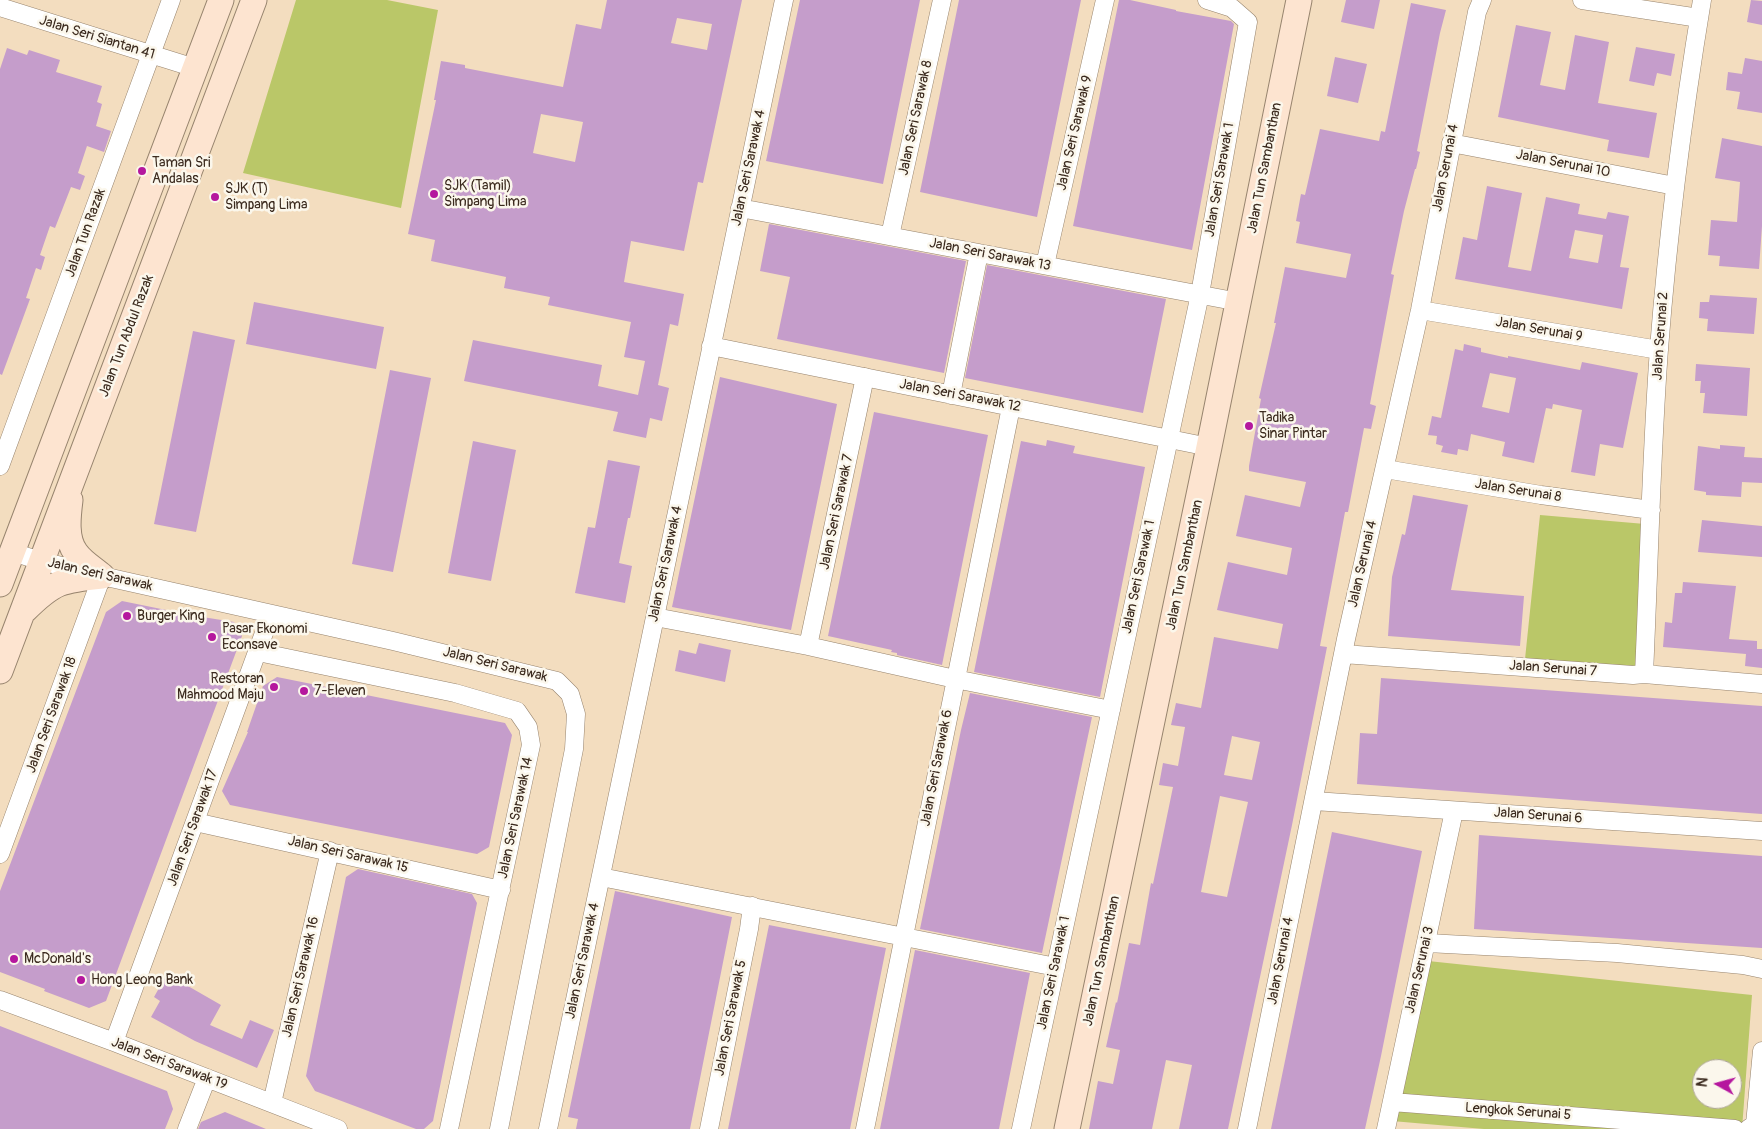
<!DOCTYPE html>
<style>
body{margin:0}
#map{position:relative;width:1762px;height:1129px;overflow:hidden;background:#f3ddbf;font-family:Pangolin,sans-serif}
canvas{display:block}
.north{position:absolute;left:1692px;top:1059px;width:50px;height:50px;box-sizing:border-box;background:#fbf7ec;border:1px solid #aea59a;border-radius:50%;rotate:277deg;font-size:14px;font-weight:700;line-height:20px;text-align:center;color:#3b2a1e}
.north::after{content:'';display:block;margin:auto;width:18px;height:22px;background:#b5179e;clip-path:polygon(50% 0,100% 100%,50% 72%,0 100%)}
</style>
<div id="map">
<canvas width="1762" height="1129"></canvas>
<div class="north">N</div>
</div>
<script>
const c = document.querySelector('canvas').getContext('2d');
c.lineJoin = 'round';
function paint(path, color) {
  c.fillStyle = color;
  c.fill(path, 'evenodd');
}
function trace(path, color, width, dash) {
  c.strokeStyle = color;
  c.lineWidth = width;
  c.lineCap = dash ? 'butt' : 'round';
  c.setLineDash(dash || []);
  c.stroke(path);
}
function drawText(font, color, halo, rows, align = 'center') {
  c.font = font + ' Pangolin,sans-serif';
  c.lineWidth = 5;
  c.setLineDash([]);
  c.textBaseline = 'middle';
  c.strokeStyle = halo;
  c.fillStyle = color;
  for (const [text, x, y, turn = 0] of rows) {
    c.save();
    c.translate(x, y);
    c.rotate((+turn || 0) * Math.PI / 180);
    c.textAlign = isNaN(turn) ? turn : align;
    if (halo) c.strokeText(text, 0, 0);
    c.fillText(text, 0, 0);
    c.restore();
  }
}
paint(new Path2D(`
 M296 0H387L438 10 401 208 243 173Z
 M1540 515 1645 524 1639 668 1525 659Z
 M1428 961 1752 995 1742 1129H1484L1392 1121ZM1702 1069H1732V1099H1702Z`), '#bac768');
paint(new Path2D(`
 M607 0H742L703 183 698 182 684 251 631 241 624 282 684 294 678 326 670 324 658 385 669 388 662 421 650 418 646 438 613 431 618 412 464 381 473 340 602 365 598 386 638 395 645 361 624 357 631 322 548 305 550 297 504 288 506 277 431 261 435 240 408 234 436 100H434L441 61 465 65V68L563 87 576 24 601 29ZM677 18 712 24 707 50 671 43ZM541 114 583 122 575 162 533 153Z
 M800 0H920L883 184 766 161Z
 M959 0H1081L1037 217 920 192Z
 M1119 0H1130L1176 10V11L1231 21 1234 24 1192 250 1073 226Z
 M1346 0H1380L1374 29 1341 22Z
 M1751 0 1762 1V25L1747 22Z
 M1411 3 1446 10 1440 33 1417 151 1420 152 1416 169H1415L1404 211 1391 274 1394 275 1370 404 1376 406 1371 429 1364 428 1348 512H1345L1320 646 1327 647 1292 825 1228 1129H1179L1192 1065 1166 1060 1152 1129H1089L1098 1081 1113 1084 1120 1050 1106 1047 1116 1002 1117 1003 1129 943 1140 945 1151 883 1153 884 1173 787 1159 785 1163 763 1178 766 1185 727 1171 725 1176 703 1201 708 1214 637 1278 649 1283 624 1217 610 1228 562 1287 575 1292 548 1236 536 1245 495 1300 507 1306 482 1249 471V466L1261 399 1259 398 1276 323H1274L1285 267 1346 278 1351 254 1296 243 1300 222 1296 221 1301 194 1305 195 1320 129 1379 141 1381 131 1385 132ZM1232 736 1260 742 1252 780 1224 775ZM1220 796 1248 802 1227 897 1201 892Z
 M1516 25 1551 32 1540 85 1565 90 1575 35 1609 42 1598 103 1657 113 1649 158 1607 151 1609 140 1498 117Z
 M1636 47 1675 54 1671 76 1657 73 1654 86 1629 81Z
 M7 48 27 55 29 50 60 60 56 72 102 86 97 102 102 104 96 126 111 131 104 152 87 146 78 173 85 176 80 190 71 187 55 228 50 226 40 255 45 257 41 270 36 268 26 298 30 299 2 375 0 374V69Z
 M1335 57 1367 64 1358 103 1327 96Z
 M1745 58 1762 61V113L1737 109 1740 92 1726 90 1728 72 1742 74Z
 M1722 138 1762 146V226L1759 269 1719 266 1720 256 1708 255 1711 220 1737 222 1740 182 1715 178Z
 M1487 186 1522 193 1508 267 1531 271 1546 197 1580 204 1578 214 1606 219 1608 212 1629 216 1620 267 1629 268 1622 309 1455 279 1463 237 1477 240ZM1575 230 1603 235 1598 263 1569 258Z
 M769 224 966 261 944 373 777 339 790 277 760 271Z
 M987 265 1166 299 1143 413 965 378Z
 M1710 295 1757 298 1754 334 1707 331 1708 319 1699 318 1700 302H1709Z
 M254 302 384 327 376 369 246 344Z
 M193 331 235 340 196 532 154 524Z
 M1464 344 1481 348V352L1508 358V356L1580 370 1582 362 1638 373 1623 448 1600 444 1595 476 1571 472 1582 410 1553 404 1552 409 1546 408 1534 463 1502 456 1505 442 1471 434 1468 451 1458 449 1457 455 1441 452 1443 446 1436 444 1437 436 1428 435 1432 416 1441 418 1455 349 1463 351ZM1490 373 1516 378 1509 413 1482 407Z
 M1696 364 1750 368 1747 416 1703 413 1705 393H1700L1701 381H1695Z
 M390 370 431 378 393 572 352 564Z
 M720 377 837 404 791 630 672 607Z
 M874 412 988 435 942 665 897 655V653L891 652 892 650 828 636Z
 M1047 440 1075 446 1073 453 1145 467 1100 697 974 672 1021 441 1046 446Z
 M473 441 516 450 491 581 448 573Z
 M1720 445 1745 447 1744 457 1762 458V483L1742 482 1741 497 1706 495V492L1694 490 1698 446 1720 449Z
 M608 460 640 466 630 518H628L619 563 632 566 625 603 575 593 588 527 595 528Z
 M1413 495 1468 505 1451 590 1524 596 1520 646 1388 636 1392 577 1402 534 1405 535Z
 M1702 520 1762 526V557L1698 552Z
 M1683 582 1736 586 1729 639 1757 641V649H1762V668L1745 666 1746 654 1663 647 1665 622 1672 623 1675 593H1682Z
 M122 601 171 611V612L234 622 242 636 106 1001 89 1008 44 991 45 989 0 972V891L106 612Z
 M699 643 731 650 725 682 675 671 679 650 696 654Z
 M277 677 505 723 512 735 489 847 477 854 230 805 222 791 248 732H247L263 686Z
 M1381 678 1762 706V814L1357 784 1360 733 1377 734Z
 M970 693 1092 717 1042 953 920 929 961 730Z
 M1332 832 1422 851 1381 1056 1365 1129H1271Z
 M1479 835 1762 856V948L1474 929Z
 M358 869 472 894 477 903 433 1121 424 1129H416L315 1091 306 1076 346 877Z
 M615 891 732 917 690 1129H576L578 1119 568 1117Z
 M769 925 886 948 850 1129H728Z
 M915 950 1030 973 999 1129H880Z
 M167 974 221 1005 210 1025 242 1039 250 1020 274 1030 257 1068 195 1041 151 1017 160 1001 154 997Z
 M0 1026 167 1091 173 1109 165 1129H0Z
 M225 1112 266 1129H198L201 1122Z`), '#c59dcb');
const street = new Path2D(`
 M1582 0 1699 18
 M0 7 195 68
 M1451 143 1675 186
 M740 208 1239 302
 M890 236 942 0
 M1045 265 1105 0
 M1420 310 1659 350
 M711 346 1209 447
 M951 395 979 253
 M0 466 171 0
 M1385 469 1541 495 1651 510
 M12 552 41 561 102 576 393 641 557 681 570 694 576 714 574 749 499 1129
 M655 617 808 646 955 679 1111 710
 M808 646 865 377
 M258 652 455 693 517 711 528 727 531 745 449 1129
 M1343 654 1633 675 1644 674 1762 684
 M1644 674C1649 566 1651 457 1659 349 1668 232 1683 115 1702 0
 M1314 801 1762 831
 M195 822 501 890
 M0 854 102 576
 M601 877 1056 967
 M1427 943 1617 953 1743 965 1762 969
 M0 1000 114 1042 338 1129
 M114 1042 271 614
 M1392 1102 1735 1129
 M272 1103 330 851
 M187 1129 207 1078
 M548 1129 784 0
 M709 1129 749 929 752 906
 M865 1129 1011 407
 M1021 1129 1200 294 1248 22 1232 8 1207 0
 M1247 1129 1346 639 1420 310 1477 12 1482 0
 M1386 1129 1454 811
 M1748 1129 1755 1124 1762 1051`);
const secondary = new Path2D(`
 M70 500C68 516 65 539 76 553 82 562 94 569 102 576
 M0 584 221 0
 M25 610C54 581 62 580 102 576
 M0 671 254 0
 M1067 1129 1209 447 1299 0`);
trace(street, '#97846e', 19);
trace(secondary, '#97846e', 27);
trace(street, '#fff', 18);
trace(secondary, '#fde4d0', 25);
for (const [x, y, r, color] of [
 [142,171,5,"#b5179e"],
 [434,194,5,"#b5179e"],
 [215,197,5,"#b5179e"],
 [1249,426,5,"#b5179e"],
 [127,616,5,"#b5179e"],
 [212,637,5,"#b5179e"],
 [274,687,5,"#b5179e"],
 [304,691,5,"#b5179e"],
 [14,959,5,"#b5179e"],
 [81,980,5,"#b5179e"]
]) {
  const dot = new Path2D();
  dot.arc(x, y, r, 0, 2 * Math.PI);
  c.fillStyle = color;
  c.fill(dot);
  trace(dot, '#fbf7ec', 2);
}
drawText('14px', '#3b2a1e', '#fbf7ec', [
 ["Jalan Seri Siantan 41",97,38,17],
 ["Jalan Seri Sarawak 8",916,118,-78],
 ["Jalan Seri Sarawak 9",1075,133,-77],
 ["Jalan Serunai 10",1563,164,11],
 ["Jalan Seri Sarawak 4",749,168,-78],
 ["Jalan Tun Sambanthan",1265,168,-79],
 ["Jalan Serunai 4",1446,168,-79],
 ["Jalan Seri Sarawak 1",1220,180,-80],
 ["Jalan Tun Razak",86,233,-70],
 ["Jalan Seri Sarawak 13",990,255,11],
 ["Jalan Serunai 9",1539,330,10],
 ["Jalan Tun Abdul Razak",127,336,-69],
 ["Jalan Serunai 2",1661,336,-86],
 ["Jalan Seri Sarawak 12",960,396,11],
 ["Jalan Serunai 8",1518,491,9],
 ["Jalan Seri Sarawak 7",837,512,-78],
 ["Jalan Seri Sarawak 4",666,564,-78],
 ["Jalan Serunai 4",1363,564,-77],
 ["Jalan Tun Sambanthan",1185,565,-78],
 ["Jalan Seri Sarawak",100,575,13],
 ["Jalan Seri Sarawak 1",1139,577,-78],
 ["Jalan Seri Sarawak",495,665,14],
 ["Jalan Serunai 7",1553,669,4],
 ["Jalan Seri Sarawak 18",52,715,-70],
 ["Jalan Seri Sarawak 6",937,768,-79],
 ["Jalan Serunai 6",1538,816,4],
 ["Jalan Seri Sarawak 14",516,818,-78],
 ["Jalan Seri Sarawak 17",193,828,-70],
 ["Jalan Seri Sarawak 15",348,855,13],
 ["Jalan Seri Sarawak 4",583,961,-78],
 ["Jalan Tun Sambanthan",1102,961,-78],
 ["Jalan Serunai 4",1281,961,-79],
 ["Jalan Serunai 3",1420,970,-77],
 ["Jalan Seri Sarawak 1",1054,973,-78],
 ["Jalan Seri Sarawak 16",301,977,-77],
 ["Jalan Seri Sarawak 5",731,1018,-79],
 ["Jalan Seri Sarawak 19",169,1064,21],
 ["Lengkok Serunai 5",1518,1112,4]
]);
drawText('14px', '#3b2a1e', '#fbf7ec', [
 ["Taman Sri",152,163],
 ["Andalas",152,179],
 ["SJK (Tamil)",444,186],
 ["Simpang Lima",444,202],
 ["SJK (T)",225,189],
 ["Simpang Lima",225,205],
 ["Tadika",1259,418],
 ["Sinar Pintar",1259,434],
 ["Burger King",137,616],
 ["Pasar Ekonomi",222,629],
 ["Econsave",222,645],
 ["Restoran",264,679,"right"],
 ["Mahmood Maju",264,695,"right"],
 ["7-Eleven",314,691],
 ["McDonald's",24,959],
 ["Hong Leong Bank",91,980]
], 'left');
</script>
